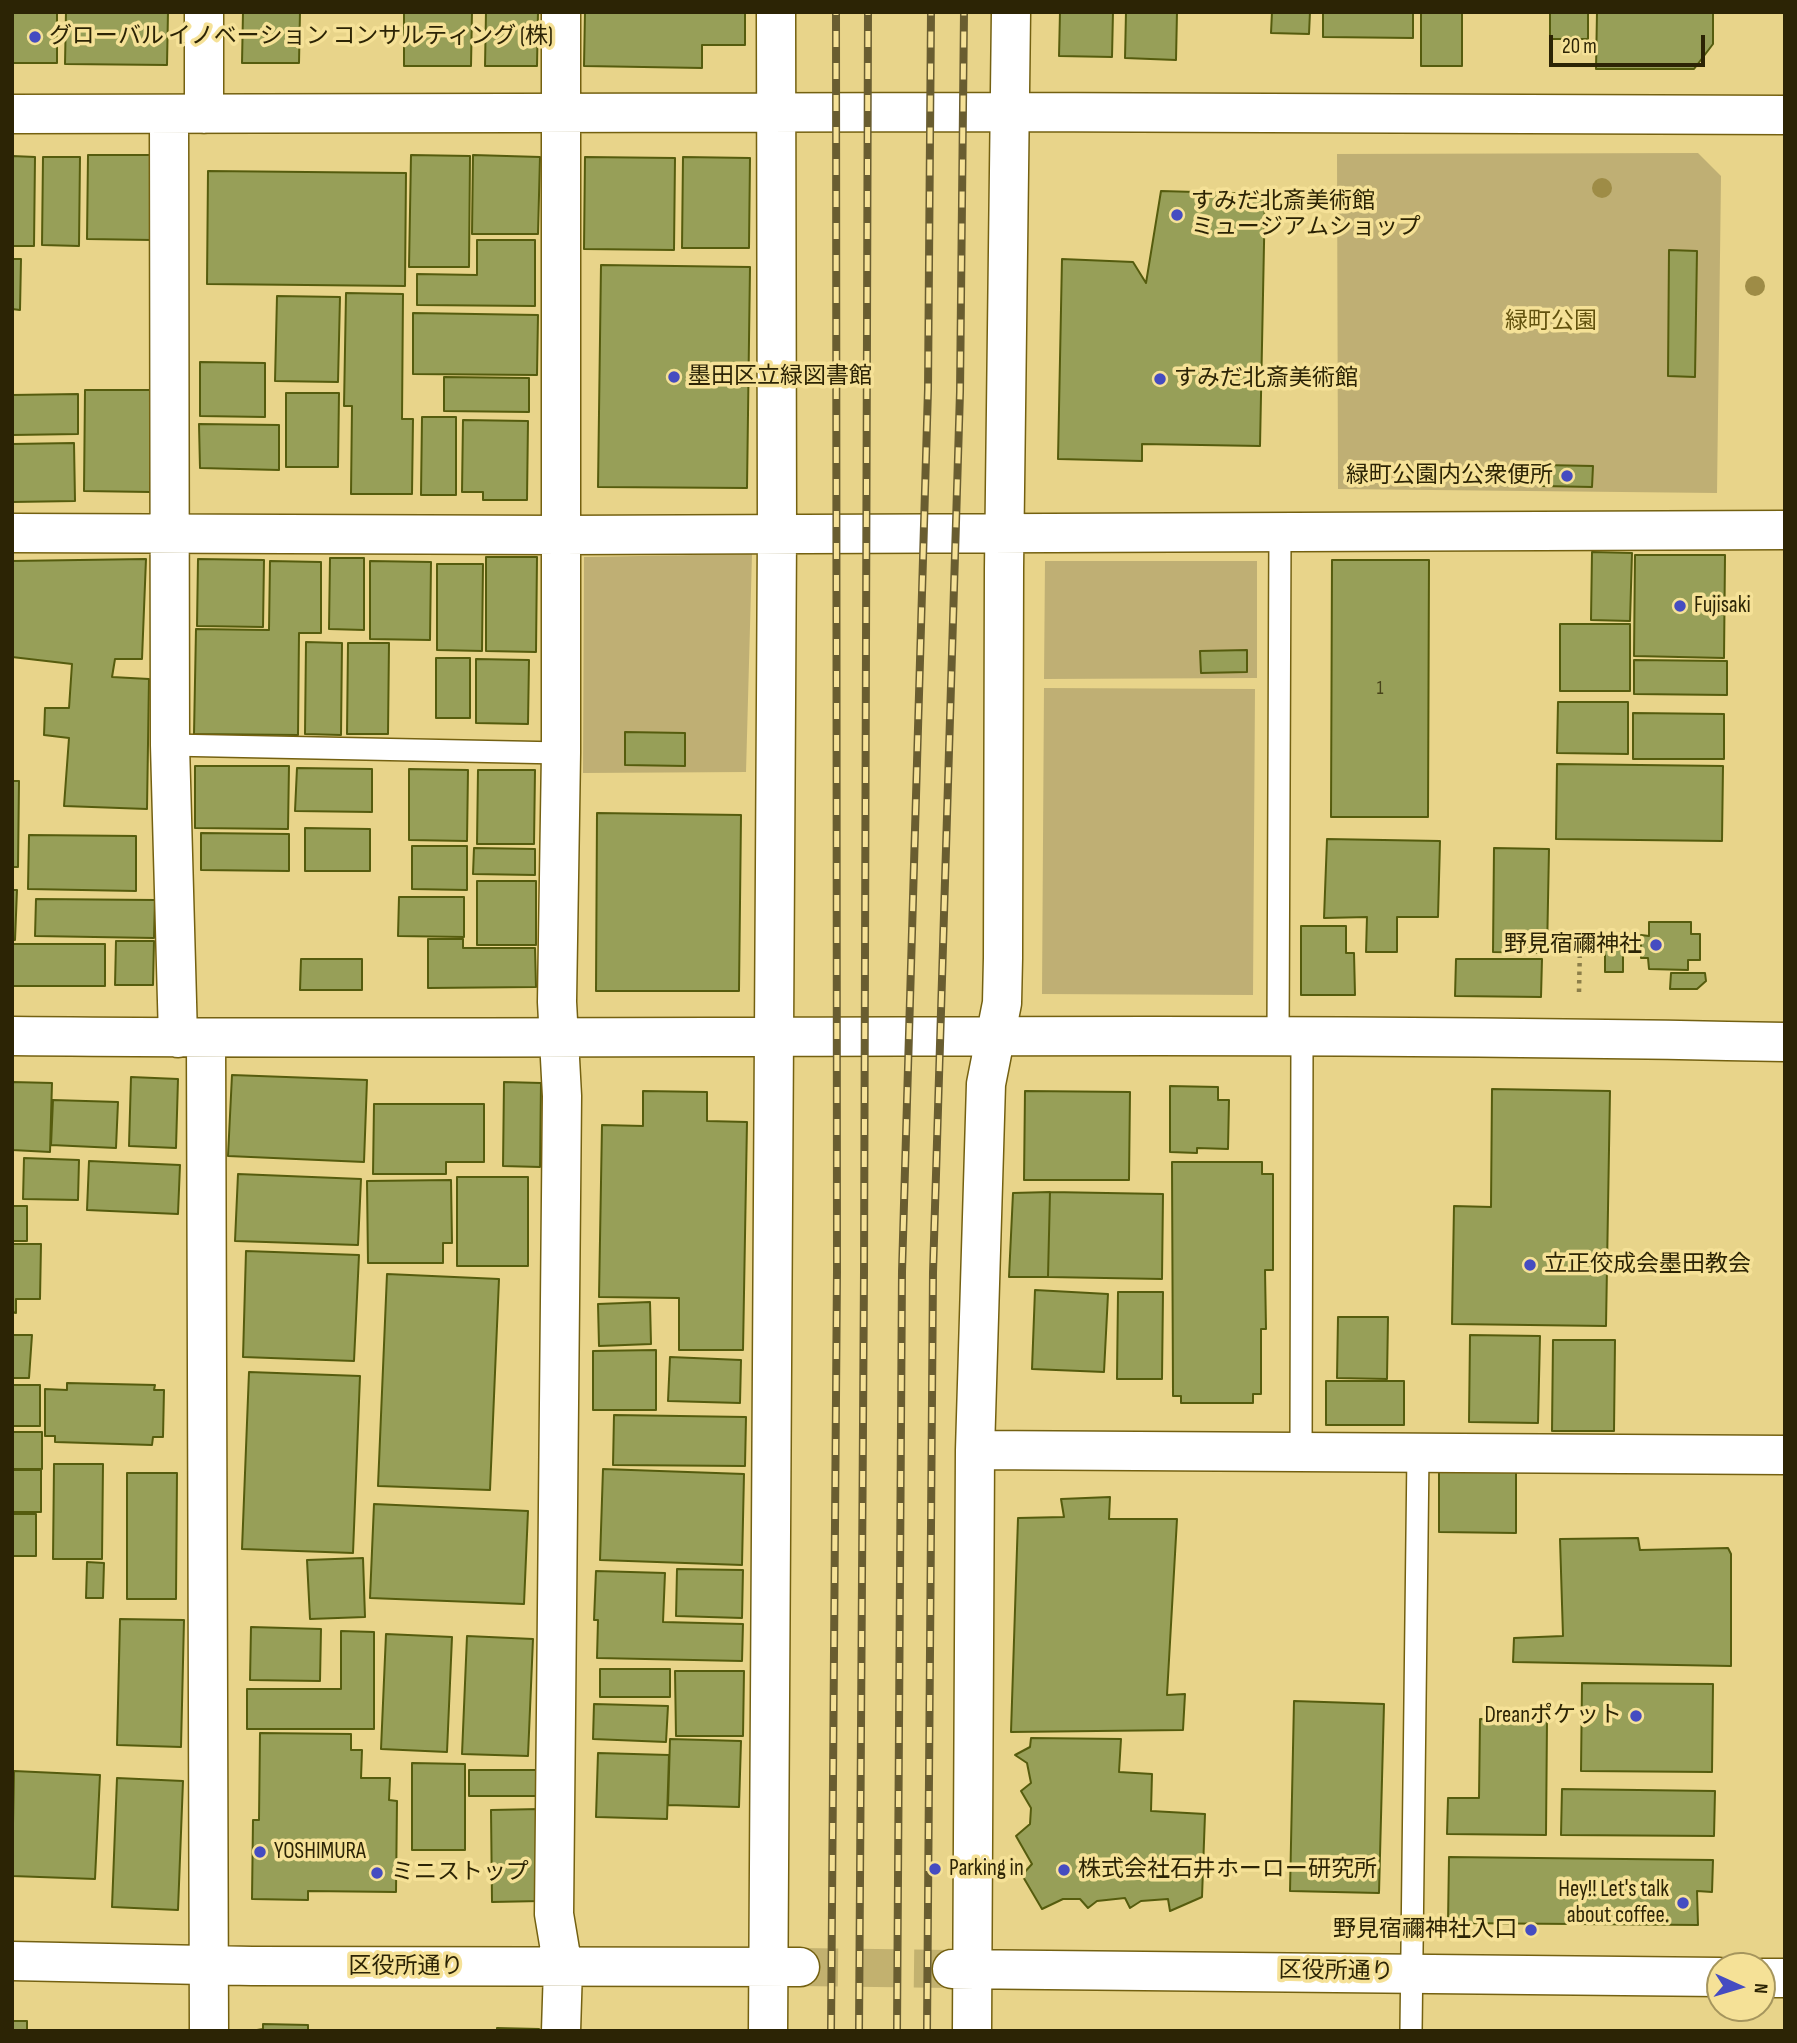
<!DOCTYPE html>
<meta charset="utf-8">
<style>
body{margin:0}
#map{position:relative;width:1797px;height:2043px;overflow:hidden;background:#e8d48a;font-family:"Sofia Sans Condensed",sans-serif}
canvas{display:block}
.frame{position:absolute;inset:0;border:14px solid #2c2405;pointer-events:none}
.north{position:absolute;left:1706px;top:1952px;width:70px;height:70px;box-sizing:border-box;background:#f5e197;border:2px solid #a5955d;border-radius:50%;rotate:94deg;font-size:19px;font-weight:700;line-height:28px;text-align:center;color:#2c2405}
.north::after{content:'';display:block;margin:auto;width:24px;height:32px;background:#454cc1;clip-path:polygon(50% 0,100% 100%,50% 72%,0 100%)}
.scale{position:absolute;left:1549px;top:35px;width:156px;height:32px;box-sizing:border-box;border:4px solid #2c2405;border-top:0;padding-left:9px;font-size:21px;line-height:24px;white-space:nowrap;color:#2c2405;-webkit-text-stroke:5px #f5e197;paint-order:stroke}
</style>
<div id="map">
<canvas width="1797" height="2043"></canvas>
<div class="frame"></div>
<div class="north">N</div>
<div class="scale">20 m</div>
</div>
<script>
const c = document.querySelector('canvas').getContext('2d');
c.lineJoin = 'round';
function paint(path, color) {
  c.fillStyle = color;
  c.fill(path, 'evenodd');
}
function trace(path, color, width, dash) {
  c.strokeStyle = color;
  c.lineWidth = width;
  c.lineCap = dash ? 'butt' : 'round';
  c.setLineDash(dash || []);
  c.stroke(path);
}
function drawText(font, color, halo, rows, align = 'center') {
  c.font = font + ' "Sofia Sans Condensed","Noto Sans JP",sans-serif';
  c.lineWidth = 7;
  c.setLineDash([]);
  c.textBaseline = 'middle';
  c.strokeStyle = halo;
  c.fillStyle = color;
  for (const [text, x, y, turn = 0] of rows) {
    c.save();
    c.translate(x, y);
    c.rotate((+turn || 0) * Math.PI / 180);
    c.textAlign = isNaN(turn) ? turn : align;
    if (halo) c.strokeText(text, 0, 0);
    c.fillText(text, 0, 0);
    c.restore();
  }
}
paint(new Path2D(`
 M1698 153 1721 176 1717 493 1338 489 1337 154Z
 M752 554 746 772 583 773 584 557Z
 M1045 561H1257V678L1044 679Z
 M1044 688 1255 689 1253 995 1042 994Z`), '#bfaf74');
const building = new Path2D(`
 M12 12H57V63H12Z
 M66 12H168L167 65 65 64Z
 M243 12H300L299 63H242Z
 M404 12H472L471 66H404Z
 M486 12H538L537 66H485Z
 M585 12H745V45H702V68L584 66Z
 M1060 12H1113L1112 57 1059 56Z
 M1126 12H1177L1176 60 1125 58Z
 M1272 12H1310L1309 34 1271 33Z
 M1323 12H1413V38L1323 37Z
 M1421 12H1462V66H1421Z
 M1550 12H1588V39H1550Z
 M1597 12H1713V44L1694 69H1596Z
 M88 155H152V240L87 239Z
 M411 155 470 156 469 267H409Z
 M473 155 540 157 538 234H472Z
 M12 156 35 157 34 246H12Z
 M43 157H80L79 246 42 245Z
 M585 157 675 158 674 250 584 249Z
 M683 157 750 158 749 248H682Z
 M208 171 406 173 405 286 207 284Z
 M1161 191 1265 194 1260 446 1142 444V461L1058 459 1062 259 1133 262 1146 283Z
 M477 240H535V306L417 305V274L477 275Z
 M1669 250 1697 251 1695 377 1668 376Z
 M12 259H21L20 310 12 309Z
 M601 265 750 267 747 488 598 487Z
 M346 293 403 294 402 419H413L412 494H351L352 406H344Z
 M277 296 340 297 338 382 275 381Z
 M413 313 538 315 537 375 413 374Z
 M200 362 265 363V417L200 416Z
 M444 377 529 378V412L444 411Z
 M85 390H151L150 492 84 491Z
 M286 393H339L338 467H286Z
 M78 394V434L12 435V395Z
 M422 417H456V495H421Z
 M463 420 528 421 527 500H483V492H462Z
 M199 424 279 425V470L200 468Z
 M74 443 75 501 12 502V444Z
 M1543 465 1593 466 1592 487 1542 486Z
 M1592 552 1632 553 1630 621 1591 620Z
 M1635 555H1725L1724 658 1634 656Z
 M486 557H537L536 652 486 651Z
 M330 558H364V630L329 629Z
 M146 559 142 659H115L112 677 149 679 147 809 64 806 69 738 44 735 45 708H69L72 664 12 657V561Z
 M198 559 264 560 263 627 197 626Z
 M1332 560H1429L1428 817H1331Z
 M270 561 321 562V633H299L298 735 194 734 196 629 269 630Z
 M370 561 431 562 430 640 370 639Z
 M437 564H483L482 651 437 650Z
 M1560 624H1630V691H1560Z
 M306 642 342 643 341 735 305 734Z
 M348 643H389L388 734H347Z
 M1247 650V672L1201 673 1200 651Z
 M436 658H470V718H436Z
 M476 659 529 660 528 724 476 723Z
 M1634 660 1727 661V695L1634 694Z
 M1558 702H1628V754L1557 753Z
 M1633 713 1724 714V759H1633Z
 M625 732 685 733V766L625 765Z
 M1557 764 1723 766 1722 841 1556 839Z
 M195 766H289L288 829 195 828Z
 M297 768 372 769V812L295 811Z
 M409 769 468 770 467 841 409 840Z
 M478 770H535L534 844H477Z
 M12 781H19L18 867H12Z
 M597 813 741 815 739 991H596Z
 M305 828 370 829V871H305Z
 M201 833 289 834V871L201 870Z
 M29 835 136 836V891L28 889Z
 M1327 839 1440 841 1438 917H1397V952H1366L1367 917 1324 918Z
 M412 846H467V890L412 889Z
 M474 848 535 849V875L473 874Z
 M1494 848 1549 849 1547 953 1493 952Z
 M477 881H536V945H477Z
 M12 890H17L15 940H12Z
 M399 897H464V937L398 936Z
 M36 899 155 900 154 938 35 936Z
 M1649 922H1691V934H1700V960H1688V970L1649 969 1648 958H1641V935L1649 936Z
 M1301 926H1346V953H1354L1355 995H1301Z
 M428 939H463V948H535L536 987 428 988Z
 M116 941H154L153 985H115Z
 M12 944H105V986H12Z
 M1605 950H1623V972H1605Z
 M301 959H362V990H300Z
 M1456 959H1542L1541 997 1455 996Z
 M1671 973H1705L1706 981 1697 989H1670Z
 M232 1075 367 1080 364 1162 228 1156Z
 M131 1077 178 1079 176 1148 129 1146Z
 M12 1082 52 1083 50 1152 12 1150Z
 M504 1082 541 1083 540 1167 503 1166Z
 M1170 1086 1218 1087V1100H1229L1228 1149 1197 1148V1153L1170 1152Z
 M1492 1089 1610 1091 1606 1326 1452 1324 1454 1206 1491 1207Z
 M643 1091 707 1092V1121L747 1122 743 1350H679V1298L599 1297 602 1125 643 1126Z
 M1025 1091 1130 1092 1129 1180H1024Z
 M53 1100 118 1102 116 1148 51 1145Z
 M374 1104H484V1162H446V1174H373Z
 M24 1158 79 1160 78 1200 23 1199Z
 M89 1161 180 1165 178 1214 87 1210Z
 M1172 1162H1262V1174H1273V1270H1265L1266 1329H1261V1394H1253V1403H1181V1396H1173Z
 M238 1174 361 1179 358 1245 235 1241Z
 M457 1177H528V1266H457Z
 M451 1180 452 1243H443V1263H368L367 1181Z
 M1050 1192 1163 1194 1162 1279 1048 1277Z
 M1050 1192 1048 1277H1009L1013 1193Z
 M12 1206H27V1241H12Z
 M12 1244H41L40 1299H16V1313L13 1312 12 1329Z
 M246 1251 359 1255 354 1361 243 1357Z
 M387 1274 499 1279 490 1490 378 1486Z
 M1035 1290 1108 1294 1104 1372 1032 1369Z
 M1118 1292H1163L1162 1379H1117Z
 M650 1302 651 1344 599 1346 598 1304Z
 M1338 1317H1388L1387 1379 1337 1378Z
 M12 1335H32L29 1378H12Z
 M1470 1335 1540 1336 1538 1423 1469 1422Z
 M1553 1340H1615L1614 1431H1552Z
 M656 1350V1410H593V1351Z
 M670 1357 741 1360 740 1403 668 1401Z
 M249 1372 360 1376 353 1553 242 1549Z
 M1326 1381H1404V1425H1326Z
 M67 1383 155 1385 154 1390H164L163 1437H153L152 1445 55 1442V1436H45V1389L67 1390Z
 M12 1385H40V1426H12Z
 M614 1415 746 1417 745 1466 613 1465Z
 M12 1432H42V1469H12Z
 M54 1464H103L102 1559H53Z
 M603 1469 744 1474 742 1565 600 1560Z
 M1439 1469 1516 1470V1533L1439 1532Z
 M12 1470H41V1512H12Z
 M127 1473H177L176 1599H127Z
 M1110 1497 1109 1519H1177L1167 1695 1185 1694 1183 1730 1011 1732 1018 1518 1064 1517 1061 1499Z
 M374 1504 528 1511 524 1604 370 1598Z
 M12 1514H36V1556H12Z
 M1638 1538 1640 1550 1728 1548 1731 1554V1666L1513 1662 1514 1638 1563 1636 1560 1539Z
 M363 1558 365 1617 310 1619 307 1560Z
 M87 1562 104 1563 103 1598H86Z
 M677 1569 743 1570 742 1618 676 1616Z
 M596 1571 665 1573 663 1622 743 1624 742 1661 597 1658 598 1620H594Z
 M120 1619 184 1620 181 1747 117 1745Z
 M251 1627 321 1629 320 1681 250 1680Z
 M341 1631 374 1632V1729H247V1689H341Z
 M386 1634 452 1637 447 1752 381 1749Z
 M467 1636 533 1639 528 1756 462 1754Z
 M600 1669H670V1697H600Z
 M675 1671H744L743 1736H676Z
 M1582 1683 1713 1684 1712 1772 1581 1771Z
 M1294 1701 1384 1704 1379 1893 1290 1891Z
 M594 1704 668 1706 666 1742 593 1739Z
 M1480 1719 1547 1720 1546 1835 1447 1834 1448 1798H1479Z
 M260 1733 351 1734V1750H362L361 1778H390L389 1800 397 1801 396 1892 308 1891V1900L252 1899 253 1820H259Z
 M1031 1738 1121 1739 1119 1772 1152 1774 1151 1811 1205 1814 1202 1897 1170 1911 1168 1899 1141 1901 1130 1908 1125 1898 1097 1901 1088 1908 1080 1899H1063L1042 1909 1022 1875 1032 1864 1016 1836 1030 1824 1031 1808 1021 1791 1031 1783 1027 1763 1015 1755 1030 1747Z
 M670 1739 741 1741 739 1807 668 1805Z
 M598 1753 669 1755 667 1819 596 1817Z
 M412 1763 465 1764V1850H412Z
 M469 1770H538V1796H469Z
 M14 1771 100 1775 95 1879 12 1876Z
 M117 1778 183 1781 178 1910 112 1907Z
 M1562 1789 1715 1791 1714 1836 1561 1835Z
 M540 1809 541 1901 492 1902 491 1810Z
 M1449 1857 1713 1860 1712 1892 1697 1891 1698 1925 1448 1923Z
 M12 2021H27V2031H12Z
 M263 2024 308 2025V2031H251L263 2029Z
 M497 2028 539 2029V2031H497Z`);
paint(building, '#979f58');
trace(building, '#555c0e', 2);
trace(new Path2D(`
 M800 1967 952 1969`), '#c2b16f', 38, [38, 19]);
const lane = new Path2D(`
 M170 745 561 753
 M1278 1037 1280 531
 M1301 1453 1302 1037
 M1411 2031 1418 1453`);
const street = new Path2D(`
 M561 12V753L557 1002 562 1096 554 1914 563 1968 561 2031
 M12 114 1010 112 1785 115
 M169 114 170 745 178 1038
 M204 114V12
 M12 533 561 535 1785 530
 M12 1036C603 1042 1194 1029 1785 1042
 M206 1038 209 2031
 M975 1450 1785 1455
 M12 1961 252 1966 800 1967
 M952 1969 1720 1977
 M1762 1978H1785
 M768 2031 777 533 776 12
 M972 2031 975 1450 986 1084 1002 1003 1003 958 1004 568 1011 12`);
trace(lane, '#746111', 24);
trace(street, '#746111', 41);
trace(new Path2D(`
 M1579 992 1580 944H1636`), '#8c7e49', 4.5, [3.5, 5]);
trace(lane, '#fff', 21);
trace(street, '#fff', 38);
const rail = new Path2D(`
 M831 2031 837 1271 836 12
 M859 2031 864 1272 868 12
 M897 2031 902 1271 928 389 931 12
 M927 2031 933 1272 960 392 964 12`);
trace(rail, '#695d30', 8);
trace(rail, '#f5e197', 5, [16]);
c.fillStyle = '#9e8c46';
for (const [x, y] of [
 [1602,188],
 [1755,286]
]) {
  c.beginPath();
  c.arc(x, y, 10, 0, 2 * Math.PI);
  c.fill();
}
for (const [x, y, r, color] of [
 [35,37,7,"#454cc1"],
 [1177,215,7,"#454cc1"],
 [674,377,7,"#454cc1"],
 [1160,379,7,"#454cc1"],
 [1567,476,7,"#454cc1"],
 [1680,606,7,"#454cc1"],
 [1656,945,7,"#454cc1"],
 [1530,1265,7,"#454cc1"],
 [1636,1716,7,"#454cc1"],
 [260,1852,7,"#454cc1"],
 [935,1869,7,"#454cc1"],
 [1064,1870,7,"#454cc1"],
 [377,1873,7,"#454cc1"],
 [1683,1903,7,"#454cc1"],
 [1531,1930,7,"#454cc1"]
]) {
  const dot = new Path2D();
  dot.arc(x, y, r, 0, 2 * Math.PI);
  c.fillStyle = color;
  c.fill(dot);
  trace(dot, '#f5e197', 2.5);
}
drawText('19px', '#47431a', null, [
 ["1",1380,689]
]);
drawText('23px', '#2c2405', '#f5e197', [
 ["グローバル イノベーション コンサルティング (株)",49,37],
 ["すみだ北斎美術館",1191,202],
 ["ミュージアムショップ",1191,228],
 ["墨田区立緑図書館",688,377],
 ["すみだ北斎美術館",1174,379],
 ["緑町公園内公衆便所",1553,476,"right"],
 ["Fujisaki",1694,606],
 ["野見宿禰神社",1642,945,"right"],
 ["立正佼成会墨田教会",1544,1265],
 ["Dreanポケット",1622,1716,"right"],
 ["YOSHIMURA",274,1852],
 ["Parking in",949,1869],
 ["株式会社石井ホーロー研究所",1078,1870],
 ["ミニストップ",391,1873],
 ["Hey!! Let's talk",1669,1890,"right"],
 ["about coffee.",1669,1916,"right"],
 ["野見宿禰神社入口",1517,1930,"right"]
], 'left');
drawText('23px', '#62520e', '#f5e197', [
 ["緑町公園",1551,322]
]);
drawText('23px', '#2c2405', '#f5e197', [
 ["区役所通り",406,1967],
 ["区役所通り",1336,1972,1]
]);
</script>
